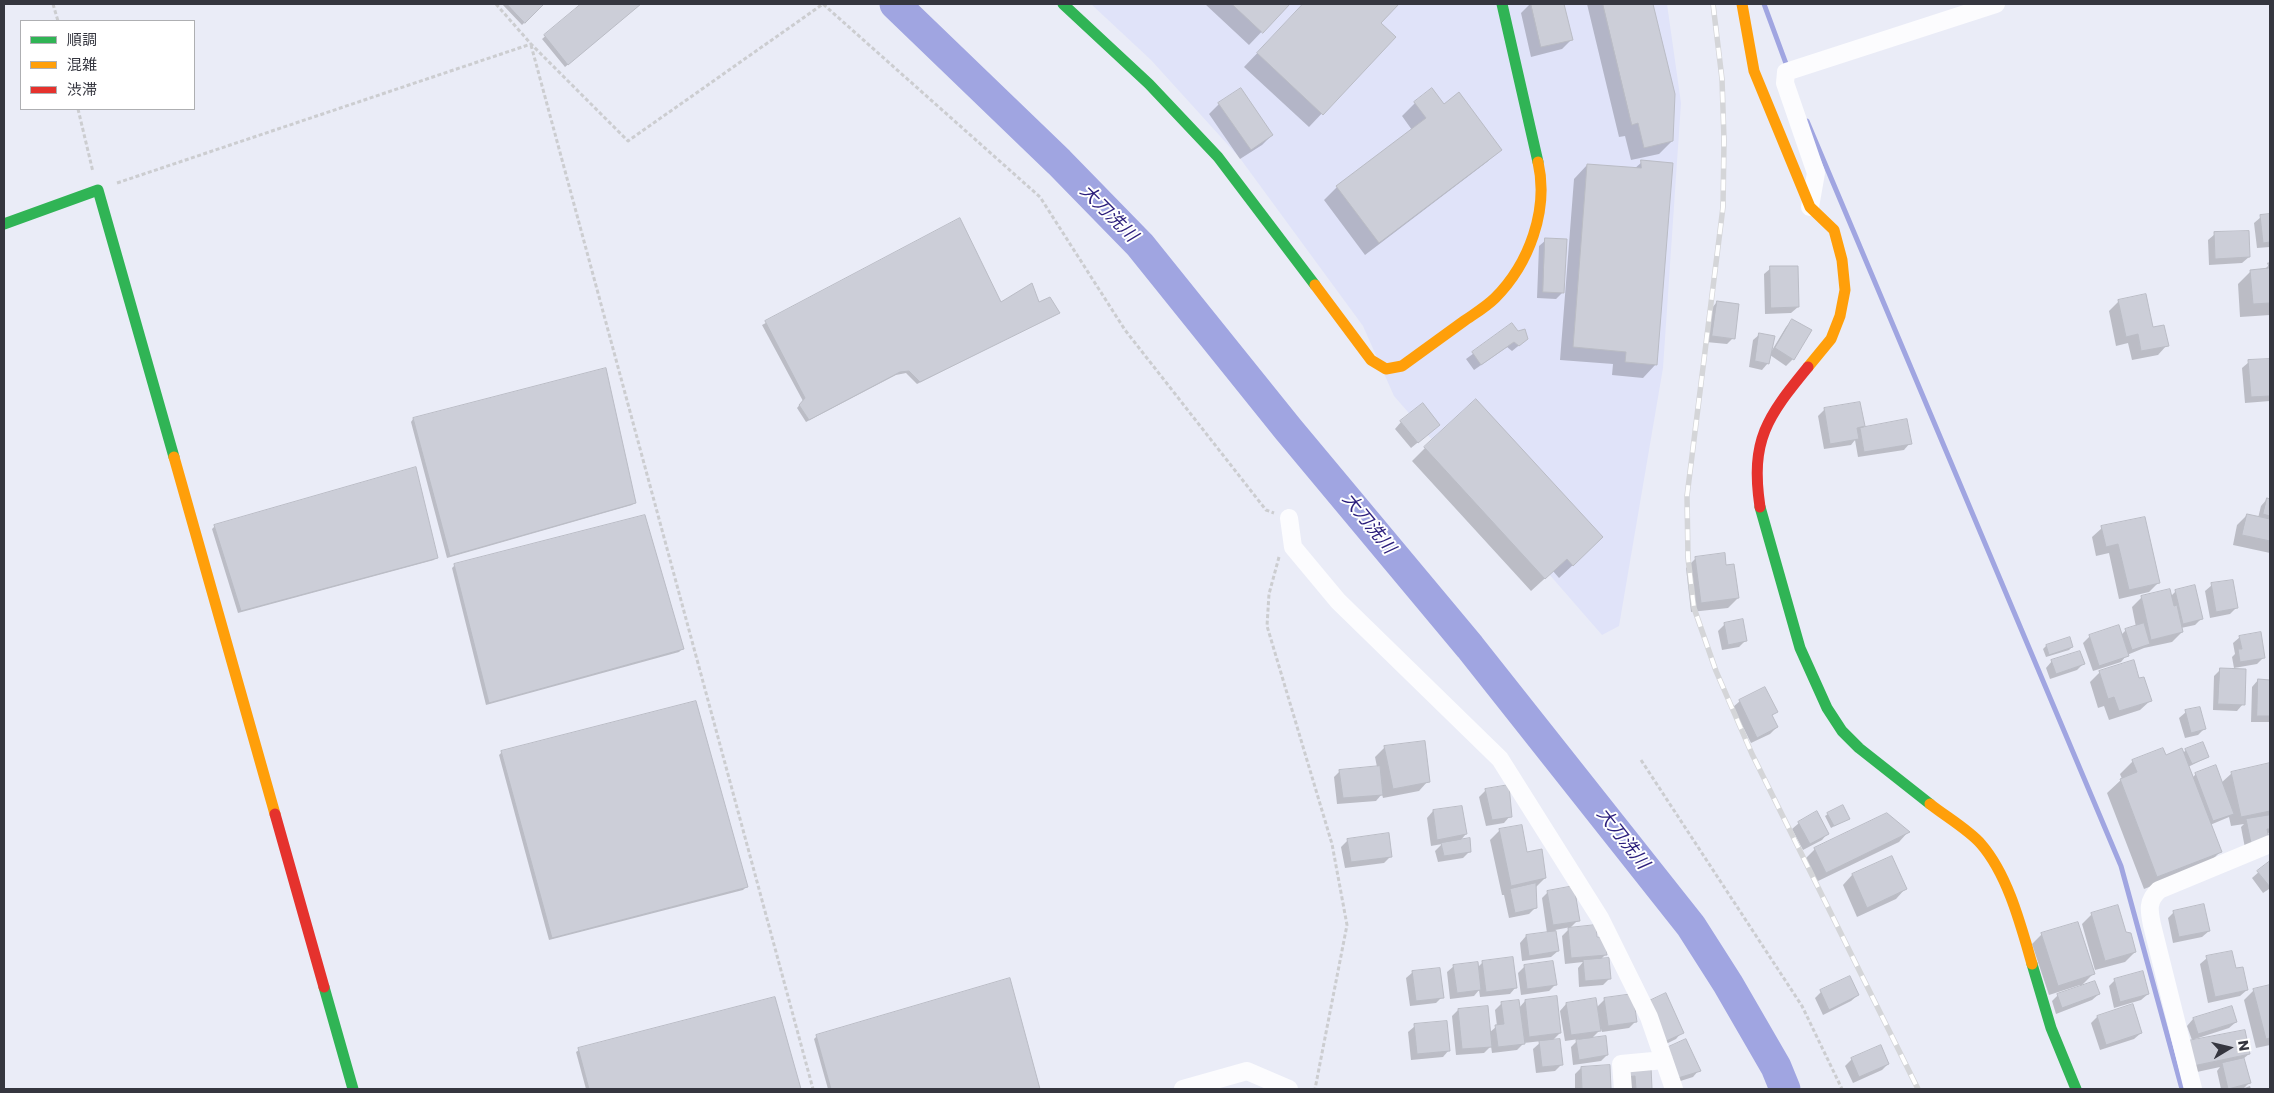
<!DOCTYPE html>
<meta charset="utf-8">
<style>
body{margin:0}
#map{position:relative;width:2274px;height:1093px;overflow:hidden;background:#eaecf7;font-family:Poppins,"Noto Sans JP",sans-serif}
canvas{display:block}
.frame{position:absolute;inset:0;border:5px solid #35363f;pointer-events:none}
.legend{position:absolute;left:20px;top:20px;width:175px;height:90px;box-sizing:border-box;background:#fff;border:1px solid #aeafb2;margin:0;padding:6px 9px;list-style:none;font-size:15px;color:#35363f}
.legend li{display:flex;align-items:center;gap:10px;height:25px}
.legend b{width:25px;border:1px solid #aeafb2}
.north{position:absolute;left:2204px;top:1023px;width:50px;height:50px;-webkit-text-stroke:4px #fff;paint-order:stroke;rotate:81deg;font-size:14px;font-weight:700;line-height:20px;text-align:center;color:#35363f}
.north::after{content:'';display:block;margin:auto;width:18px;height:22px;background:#35363f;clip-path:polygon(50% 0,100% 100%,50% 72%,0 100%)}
</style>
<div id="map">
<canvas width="2274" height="1093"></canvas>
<div class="frame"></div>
<ul class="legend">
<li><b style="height:6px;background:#30b455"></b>順調</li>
<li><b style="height:6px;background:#ff9f0a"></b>混雑</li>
<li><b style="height:6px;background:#e5322d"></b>渋滞</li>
</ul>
<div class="north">N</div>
</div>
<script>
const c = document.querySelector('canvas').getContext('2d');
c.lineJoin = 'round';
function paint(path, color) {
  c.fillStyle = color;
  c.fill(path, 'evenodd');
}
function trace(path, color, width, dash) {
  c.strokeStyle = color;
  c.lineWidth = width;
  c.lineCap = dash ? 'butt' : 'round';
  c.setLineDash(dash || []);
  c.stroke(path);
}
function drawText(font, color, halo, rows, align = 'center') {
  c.font = font + ' Poppins,"Noto Sans JP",sans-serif';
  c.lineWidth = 4;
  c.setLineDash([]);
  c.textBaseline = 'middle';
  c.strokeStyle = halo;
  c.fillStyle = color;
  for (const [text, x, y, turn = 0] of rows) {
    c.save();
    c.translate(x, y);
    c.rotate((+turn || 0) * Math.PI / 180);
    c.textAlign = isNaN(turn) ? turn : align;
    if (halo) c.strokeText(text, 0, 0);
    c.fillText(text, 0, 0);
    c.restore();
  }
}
paint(new Path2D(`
 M1091 4H1667L1681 103 1663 368 1619 626 1602 635 1394 396 1363 326 1239 157 1151 60Z`), '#e0e3f9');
paint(new Path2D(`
 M502 4H543L522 25Z
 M583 4H640L565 67 542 39Z
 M1205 4H1288L1249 45Z
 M1304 4H1397L1379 23 1394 37 1309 127 1244 67Z
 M1530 4H1563L1571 40 1562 49 1531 57 1521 13Z
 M1587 4H1652L1673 94 1672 141 1659 154 1631 160 1625 136 1619 137Z
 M1415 103 1444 106 1501 149 1487 162 1365 255 1324 200 1337 187 1412 130 1402 116Z
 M1219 104 1272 135 1262 145 1240 159 1209 114Z
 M1642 162 1656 364 1643 378 1612 375 1613 364 1560 360 1574 179 1587 165 1634 169Z
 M2270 216V247L2257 248 2254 223 2261 217Z
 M960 220 1000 304H1039L1058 313 917 384 906 373 896 375 806 422 797 408 803 401 762 325Z
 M2215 234 2249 257 2242 263 2209 265 2208 240Z
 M1546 240 1562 293 1556 299 1537 298 1539 246Z
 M2269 265 2270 315 2240 317 2238 284 2251 271 2264 270Z
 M1771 268 1798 307 1791 313 1765 314 1764 274Z
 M2119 301 2152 329 2167 345 2158 355 2132 360 2128 343 2116 346 2109 311Z
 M1717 302 1733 338 1727 344 1706 342 1711 309Z
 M1793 320 1810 331 1793 359 1786 366 1770 355 1768 363 1762 370 1749 367 1753 340 1760 334 1771 352 1786 327Z
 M1512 325 1517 333 1527 339 1512 351 1507 347 1474 370 1466 359Z
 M2270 360V401L2245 403 2242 368 2249 362Z
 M1859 403 1864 428 1910 443 1904 450 1858 457 1855 440 1851 445 1824 449 1818 416 1825 409Z
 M413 419 635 502 632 505 447 558 411 422Z
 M1401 422 1432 431 1411 448 1395 429Z
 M1425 448 1588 551 1559 578 1553 571 1531 591 1412 461Z
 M2267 499 2270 500V553L2233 545 2237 525 2247 515 2258 518 2261 506Z
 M215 526 436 557 434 560 238 613 212 529Z
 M2102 528 2159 582 2149 592 2119 599 2109 553 2096 556 2092 537Z
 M1695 559 1725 566 1738 598 1728 608 1691 612 1686 568Z
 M455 565 682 649 679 652 486 705 452 568Z
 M2212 585 2237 607 2230 614 2210 618 2205 591Z
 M2176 591 2202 618 2195 625 2181 628 2182 632 2172 642 2144 648 2127 655 2121 662 2093 671 2083 643 2090 636 2121 635 2126 630 2136 627 2132 607 2142 597 2171 596Z
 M1725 624 1746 640 1739 647 1722 650 1718 631Z
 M2240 637 2263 658 2257 664 2234 668 2232 657 2235 654 2233 643Z
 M2069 639 2072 647 2069 650 2046 657 2043 649 2046 646Z
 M2052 661 2084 663 2077 670 2050 679 2046 668Z
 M2220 670 2243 704 2237 711 2213 710 2214 676Z
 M2100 672 2139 680 2150 701 2140 710 2109 720 2104 706 2098 708 2090 682Z
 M2258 680 2270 681V722H2251L2252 687Z
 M1740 701 1776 712 1771 716 1777 727 1770 734 1751 743 1733 707Z
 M2186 712 2205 728 2198 735 2185 738 2179 718Z
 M1385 747 1428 781 1419 791 1383 798 1382 794 1376 801 1337 804 1334 777 1340 771 1377 767 1375 757Z
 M2186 750 2208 757 2188 767 2192 778 2196 774 2221 783 2232 773 2270 764V832L2245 848 2241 827 2244 824 2231 826 2229 817 2210 825 2220 852 2207 865 2144 889 2107 793 2122 779 2120 774 2133 761 2183 753Z
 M502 752 746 887 743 890 549 940 499 755Z
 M1508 786 1510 816 1504 823 1486 826 1479 797 1485 791Z
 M1461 807 1466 834 1459 842 1470 851 1463 858 1438 862 1435 851 1442 844 1431 846 1427 818 1433 811Z
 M1828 814 1848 819 1831 828 1825 816Z
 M1799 823 1828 833 1822 840 1803 850 1792 829Z
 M1500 830 1526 853 1545 878 1535 888 1536 907 1529 914 1509 918 1504 895H1502L1490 840Z
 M1908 832 1899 842 1816 882 1805 859 1815 849Z
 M1348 840 1390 857 1384 863 1345 868 1341 847Z
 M1891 858 1905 889 1896 899 1857 917 1843 885 1852 875Z
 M2270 862V891L2269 889 2263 893 2252 878Z
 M1548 892 1578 920 1569 929 1596 938 1606 954 1600 960 1610 978 1603 985 1579 987 1578 968 1583 962 1565 964 1562 936 1571 927 1555 930 1558 951 1551 957 1522 961 1520 943 1526 936 1547 933 1542 898Z
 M2174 912 2209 931 2202 937 2173 943 2168 918Z
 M2092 914 2125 934 2135 952 2125 962 2095 970 2082 924Z
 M2042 934 2093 974 2080 987V985L2049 995 2032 944Z
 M2207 958 2235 970 2247 990 2240 996 2208 1003 2200 964Z
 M1483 962 1516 987 1510 994 1480 997 1479 990 1474 996 1450 999 1447 972 1454 966 1477 968Z
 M1525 966 1555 985 1549 991 1521 995 1518 973Z
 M1413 972 1442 997 1436 1003 1410 1006 1406 978Z
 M1009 979 1039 1089H828L814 1039 817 1036Z
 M2115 980 2148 994 2141 1000 2114 1008 2109 986Z
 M2270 986V1045L2256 1048 2244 1000 2254 990Z
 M1821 992 1858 995 1851 1001 1823 1015 1815 998Z
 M2099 994 2092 1000 2056 1014 2052 1001 2058 995Z
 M774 999 800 1089H586L576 1052 579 1050Z
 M1605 999 1635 1022 1629 1028 1602 1032 1601 1029 1591 1039 1607 1055 1601 1061 1573 1065 1571 1047 1579 1039 1565 1041 1560 1011 1566 1004 1596 1008Z
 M1525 1001 1560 1033 1552 1041 1562 1064 1555 1071 1536 1073 1533 1049 1542 1041 1524 1043 1517 1050 1492 1053 1491 1046 1484 1053 1456 1055 1452 1016 1458 1010 1489 1033 1497 1026 1495 1010 1501 1004 1519 1008Z
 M2231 1008 2236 1022 2229 1028 2192 1040 2187 1026 2193 1019Z
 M1642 1009 1682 1032 1676 1039 1658 1048Z
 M2097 1017 2141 1033 2134 1039 2100 1050 2091 1023Z
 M1415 1026 1449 1050 1443 1057 1411 1060 1408 1032Z
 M1665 1050 1699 1070 1693 1077 1671 1084Z
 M2178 1052 2249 1054 2243 1059 2249 1083 2244 1088 2250 1086 2251 1089H2221L2217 1071 2220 1067 2183 1075Z
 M1852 1059 1888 1064 1882 1070 1853 1083 1845 1066Z
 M1609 1066 1610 1089H1575V1074L1581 1068Z
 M1649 1067 1651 1089H1630L1625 1069Z`), '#0003');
trace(new Path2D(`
 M1764 4 1788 69
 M1807 121 2121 866 2182 1089`), '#a0a5e1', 5);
trace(new Path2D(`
 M895 4 1059 162 1140 245 1288 429 1470 647 1691 926 1728 984 1776 1067 1785 1089`), '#a0a5e1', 31);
const building = new Path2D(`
 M507 4H544L525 23Z
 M581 4H641L568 65 544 35Z
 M1232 4H1290L1263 33Z
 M1303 4H1399L1381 23 1396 37 1323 115 1257 53Z
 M1531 4H1564L1573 40 1541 47Z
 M1603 4H1653L1675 94 1673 141 1644 148 1638 123 1632 125Z
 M1241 88 1273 135 1251 150 1218 103Z
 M1432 88 1444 104 1459 92 1502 150 1379 243 1336 186 1426 118 1414 102Z
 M1641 160 1673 163 1657 365 1625 362 1626 352 1573 347 1587 164 1641 168Z
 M2270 214V242L2263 243 2260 215Z
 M960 218 1001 302 1032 283 1039 302 1050 297 1060 313 920 382 909 371 900 372 809 420 799 405 805 398 765 321Z
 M2249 231 2250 257 2215 259 2214 232Z
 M1545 238 1567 239 1564 293 1543 292Z
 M2268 263H2270V303L2253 304 2250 270 2269 268Z
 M1770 266H1798L1799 307 1771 308Z
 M2146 294 2153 327 2164 325 2169 346 2141 351 2138 334 2126 337 2118 300Z
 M1717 301 1739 304 1735 339 1712 336Z
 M1792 319 1812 330 1794 360 1775 348Z
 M1512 323 1518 331 1525 329 1528 339 1519 346 1514 342 1481 365 1472 352Z
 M1759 333 1775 336 1769 364 1755 361Z
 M2270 359V396L2251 397 2248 360Z
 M606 368 636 503 450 556 413 418Z
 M1476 399 1603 537 1573 566 1567 559 1545 579 1424 447Z
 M1860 402 1865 426 1857 428 1859 439 1830 444 1824 408Z
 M1423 403 1440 425 1418 443 1400 421Z
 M1907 419 1912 444 1864 452 1860 428Z
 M416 467 438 558 241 611 214 525Z
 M2267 498 2270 499V516L2263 514Z
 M2247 514 2270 519V541L2242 535Z
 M645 515 684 649 489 703 454 564Z
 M2145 517 2160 583 2129 590 2118 544 2106 547 2101 526Z
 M1725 553 1726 565 1734 564 1739 598 1701 603 1695 557Z
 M2233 580 2238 608 2216 612 2211 583Z
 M2195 585 2203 619 2183 624 2175 590Z
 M2170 589 2174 606 2177 605 2183 632 2151 640 2141 596Z
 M1743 619 1747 641 1728 645 1724 623Z
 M2144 623 2150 644 2132 650 2125 629Z
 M2119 625 2129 656 2099 666 2089 635Z
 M2261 632 2265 658 2240 662 2238 649H2242L2239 636Z
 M2070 637 2073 647 2049 655 2046 645Z
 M2080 651 2085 664 2056 674 2051 660Z
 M2134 660 2139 678 2144 677 2152 701 2119 711 2114 697 2108 699 2099 671Z
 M2220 668 2246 669 2245 705 2218 704Z
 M2258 679 2270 680V716H2257Z
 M1765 687 1778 712 1772 715 1778 727 1757 738 1739 700Z
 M696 701 748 887 552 938 501 751Z
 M2200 707 2206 729 2191 733 2185 710Z
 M1425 741 1430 782 1393 789 1384 746Z
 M2203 742 2209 757 2192 764 2185 749Z
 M2163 748 2166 755 2182 748 2222 852 2157 877 2120 779 2137 772 2132 760Z
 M2270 763V811L2241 817 2231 772Z
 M2216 765 2234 814 2213 821 2195 773Z
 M1380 766 1383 795 1343 798 1339 770Z
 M1509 785 1512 817 1492 820 1485 789Z
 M1843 805 1850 819 1834 826 1827 813Z
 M1462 806 1467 834 1437 840 1433 810Z
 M1817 811 1829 834 1810 844 1798 822Z
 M1887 813 1910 832 1826 873 1814 848Z
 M2270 815V829H2267L2269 839 2251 843 2246 819Z
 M1522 825 1527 852 1542 849 1546 878 1511 886 1499 829Z
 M1389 833 1392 857 1351 862 1347 839Z
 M1470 838 1471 852 1444 856 1441 843Z
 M1892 856 1907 889 1867 908 1852 874Z
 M2270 861V887L2257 871Z
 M1536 883 1537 908 1515 913 1510 889Z
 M1574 886 1580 921 1553 925 1547 891Z
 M2204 904 2210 931 2179 937 2173 911Z
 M2118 905 2126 932 2131 933 2136 952 2105 961 2091 913Z
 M2078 922 2095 974 2058 986 2041 933Z
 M1596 925 1597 937 1605 938 1607 955 1571 958 1568 928Z
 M1556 931 1559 951 1529 956 1526 935Z
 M2232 951 2236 968 2243 967 2248 990 2215 997 2206 956Z
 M1513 957 1517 988 1486 992 1482 961Z
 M1609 958 1611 979 1585 981 1583 960Z
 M1553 961 1557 985 1527 989 1524 965Z
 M1478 962 1481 990 1457 993 1453 965Z
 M1440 968 1444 998 1416 1001 1412 971Z
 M2143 971 2149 994 2120 1002 2114 979Z
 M1850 976 1859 995 1829 1010 1820 990Z
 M1010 978 1040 1089H831L816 1035Z
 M2095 981 2100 994 2062 1008 2057 994Z
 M2270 985V1038L2266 1039 2253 989Z
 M1666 993 1684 1033 1664 1042 1647 1002Z
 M1633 994 1637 1022 1608 1026 1604 998Z
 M1557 996 1561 1033 1529 1037 1525 1000Z
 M775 997 801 1089H589L578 1048Z
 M1596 998 1601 1031 1571 1035 1566 1003Z
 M1519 1000 1525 1044 1498 1047 1495 1025 1504 1024 1501 1002Z
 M2133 1004 2142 1033 2106 1045 2097 1016Z
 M1488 1006 1492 1047 1462 1049 1458 1009Z
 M2232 1006 2237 1022 2198 1034 2193 1018Z
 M1447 1021 1450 1051 1417 1054 1414 1024Z
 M2245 1030 2250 1054 2193 1066 2188 1041Z
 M1606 1036 1608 1055 1579 1060 1576 1040Z
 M1560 1039 1563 1065 1542 1067 1539 1041Z
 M1686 1039 1701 1071 1678 1078 1664 1049Z
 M1881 1045 1889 1064 1859 1077 1851 1058Z
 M2244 1058 2251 1083 2228 1089 2222 1063Z
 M1610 1065 1611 1089H1582L1581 1067Z
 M1651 1066 1652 1089H1636L1635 1076 1625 1077V1068Z`);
paint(building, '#ccced8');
trace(building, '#babcc5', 1);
trace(new Path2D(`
 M53 4 58 21
 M496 4 531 44 628 141 823 4 1040 197 1125 330 1266 510 1274 513
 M531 45 813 1089
 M78 109 93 172
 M117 183 531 44
 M1279 557 1269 594 1267 626 1332 844 1347 925 1315 1089
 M1641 760 1802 1006 1842 1089`), '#cccdd0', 3, [4, 2.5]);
trace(new Path2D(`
 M1810 207 1816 173 1785 83 1786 72 1996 4
 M1289 518 1293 547 1338 601 1500 759 1600 918 1649 1017 1674 1089
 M1183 1089 1247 1071 1289 1089
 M1623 1089 1621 1064 1664 1060
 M2193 1089 2152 925C2149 910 2147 901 2159 890L2270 844`), '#fcfcfe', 18);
trace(new Path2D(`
 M1063 4 1149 84 1218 157 1315 285
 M1502 4 1538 162
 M4 224 98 190 174 457
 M1760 507 1800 648 1827 708 1842 731 1859 748 1930 804
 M2032 964 2051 1028 2076 1089
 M324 987 353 1089`), '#30b455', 11);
trace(new Path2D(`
 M1742 4 1754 71 1810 207 1834 230 1842 260 1845 290 1840 316 1831 339 1808 367
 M1315 285 1371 360 1386 369 1402 366C1423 351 1443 336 1464 321 1474 314 1486 307 1495 298 1529 264 1549 210 1538 162
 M174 457 275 814
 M1930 804C1945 816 1969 830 1981 844 2008 875 2021 926 2032 964`), '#ff9f0a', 11);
trace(new Path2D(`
 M1760 507C1750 440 1767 417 1808 367
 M275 814 324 987`), '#e5322d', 11);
const rail = new Path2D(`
 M1713 4 1722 79 1724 140 1723 207 1687 496 1688 558 1694 608 1716 671 1752 754 1918 1089`);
trace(rail, '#d4d5d8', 5.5);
trace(rail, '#fff', 4, [11]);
drawText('italic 18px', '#2a1d7b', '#fff', [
 ["大刀洗川",1108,214,45],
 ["大刀洗川",1368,524,51],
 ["大刀洗川",1622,839,52]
]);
</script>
